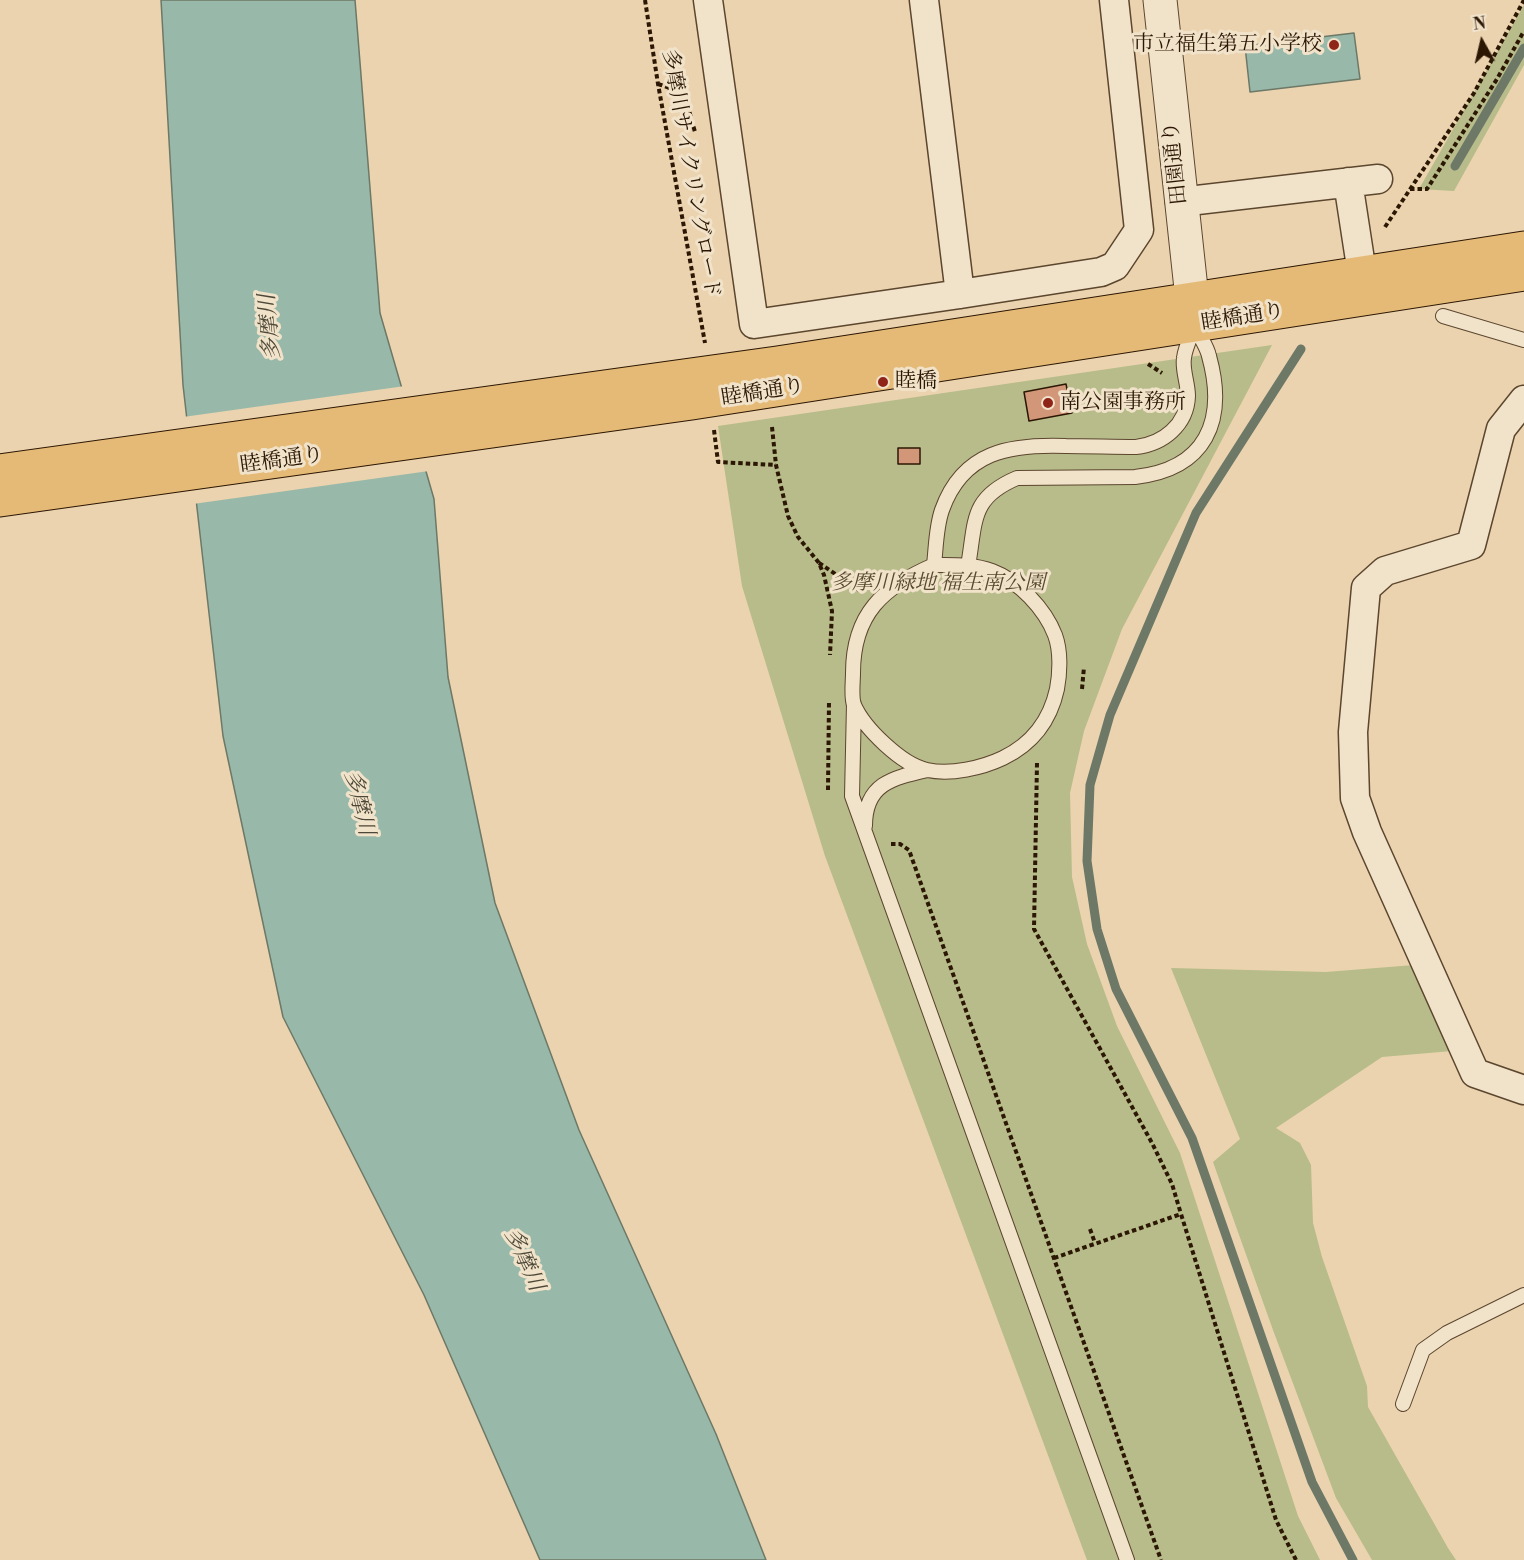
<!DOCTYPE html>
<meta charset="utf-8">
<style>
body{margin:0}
#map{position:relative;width:1524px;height:1560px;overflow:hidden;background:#ead3ae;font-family:"Libre Bodoni",serif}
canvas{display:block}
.north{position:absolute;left:1452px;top:12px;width:60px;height:60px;-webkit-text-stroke:4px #f1e2ca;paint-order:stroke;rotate:352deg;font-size:16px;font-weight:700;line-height:24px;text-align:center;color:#2c1704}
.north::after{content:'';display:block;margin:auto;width:21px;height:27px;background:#2c1704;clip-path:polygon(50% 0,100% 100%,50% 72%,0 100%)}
</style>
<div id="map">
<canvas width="1524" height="1560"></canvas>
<div class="north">N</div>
</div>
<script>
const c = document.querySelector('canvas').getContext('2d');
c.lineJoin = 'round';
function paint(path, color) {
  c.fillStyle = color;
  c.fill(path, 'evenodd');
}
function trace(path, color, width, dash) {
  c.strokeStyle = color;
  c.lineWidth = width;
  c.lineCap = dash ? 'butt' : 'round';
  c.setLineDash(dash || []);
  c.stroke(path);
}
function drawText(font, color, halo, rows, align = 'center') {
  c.font = font + ' "Libre Bodoni","Noto Serif JP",serif';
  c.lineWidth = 6;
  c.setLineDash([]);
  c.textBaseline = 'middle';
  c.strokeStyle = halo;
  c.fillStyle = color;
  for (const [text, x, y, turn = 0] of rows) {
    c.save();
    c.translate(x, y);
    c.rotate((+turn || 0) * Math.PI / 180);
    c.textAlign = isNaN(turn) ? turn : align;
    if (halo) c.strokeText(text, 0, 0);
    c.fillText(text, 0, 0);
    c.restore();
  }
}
paint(new Path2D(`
 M1524 5V65L1454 191 1419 189Z
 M1272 345 1122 629 1084 731 1070 793 1072 877 1087 944 1117 1026 1180 1153 1298 1516 1320 1560H1087L825 856 742 586 718 426Z
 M1414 965 1452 1051 1382 1057 1276 1128 1300 1143 1311 1165 1313 1223 1322 1257 1367 1386 1368 1407 1448 1548 1456 1560H1372L1336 1498 1273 1330 1213 1162 1240 1139 1171 968 1326 972Z`), '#b7bc8a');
const water = new Path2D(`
 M161 0H355L380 313 434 499 448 677 495 903 579 1130 716 1434 766 1560H540L424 1295 283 1017 223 736 183 385Z
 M1354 33 1360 79 1250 92 1245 46Z`);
paint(water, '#98b8a9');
trace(water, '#6d7867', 1.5);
paint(new Path2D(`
 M405 386 429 471 193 504 183 417Z`), '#ead3ae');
trace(new Path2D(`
 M1455 166 1524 48
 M1301 349 1196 513 1110 715 1090 785 1087 861 1097 929 1116 989 1192 1138 1312 1482 1353 1560`), '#6d7867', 9);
const building = new Path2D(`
 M1066 384 1072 413 1029 421 1024 392Z
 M898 448H920V464H898Z`);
paint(building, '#d29779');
trace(building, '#2c1704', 1.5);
const service = new Path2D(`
 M1443 316 1524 340
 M934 565C936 548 936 527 942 510 963 451 1010 444 1066 446 1090 446 1113 447 1136 447 1163 444 1187 425 1188 396 1188 383 1182 370 1184 358 1185 348 1191 336 1195 326 1199 336 1207 346 1209 356 1227 421 1206 469 1135 477L1017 478C970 498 976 521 968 566
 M934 565C953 565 974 564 992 571 1019 581 1045 609 1055 635 1061 651 1060 673 1057 689 1050 721 1032 744 1003 758 982 768 951 775 927 770 902 765 864 728 854 705 851 697 853 682 853 673 853 614 883 587 934 565Z
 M854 704 852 796 1127 1560
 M865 826C865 784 892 778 927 770
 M1403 1404 1423 1350 1447 1333 1524 1295`);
const minor = new Path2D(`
 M708 0 754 324 960 294
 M924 0 960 294 1101 272 1115 266 1139 230 1114 0
 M1348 182 1362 273
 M1180 202 1378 179
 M1524 400 1501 429 1471 545 1385 571 1366 588 1353 732 1355 798 1367 832 1475 1073 1524 1090`);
const tertiary = new Path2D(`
 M1160 0 1195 326`);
const primary = new Path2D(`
 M0 471 777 363 1524 248
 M0 500 692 403 1524 274`);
trace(service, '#5c462e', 16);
trace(minor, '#5c462e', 31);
trace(tertiary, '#5c462e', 35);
trace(primary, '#2c1704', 35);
trace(new Path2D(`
 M645 0 658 84 705 343
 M658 84C689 94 686 102 695 132
 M1410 189H1427L1497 79 1524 31
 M1385 227 1474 93 1524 0
 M1148 364 1162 373
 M772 427 776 465 788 516 798 537 819 563 824 575 832 611 830 655
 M714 430 718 462 776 465
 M819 563 859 590
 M1082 689 1084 667
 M1037 763 1034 929 1152 1143 1172 1184 1181 1214
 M828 790 829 701
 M891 844H900L909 850 1161 1560
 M1090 1229 1095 1243
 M1054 1258 1181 1214 1276 1520 1296 1560`), '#2c1704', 4, [4.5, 3]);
trace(service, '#f1e2ca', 14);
trace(minor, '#f1e2ca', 28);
trace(tertiary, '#f1e2ca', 33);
trace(primary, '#e5ba77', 33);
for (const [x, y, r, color] of [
 [1334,45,6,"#8f2418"],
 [883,382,6,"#8f2418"],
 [1048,403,6,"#8f2418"]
]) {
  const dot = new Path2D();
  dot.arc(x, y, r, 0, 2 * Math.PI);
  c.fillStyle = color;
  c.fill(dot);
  trace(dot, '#f1e2ca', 2);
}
drawText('21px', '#2c1704', '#f1e2ca', [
 ["市立福生第五小学校",1322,45,"right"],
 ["睦橋",895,382],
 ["南公園事務所",1060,403]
], 'left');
drawText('21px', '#2c1704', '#f1e2ca', [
 ["田園通り",1176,163,-96],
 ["多摩川サイクリングロード",690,174,80],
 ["睦橋通り",1243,318,-9],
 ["睦橋通り",763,393,-9],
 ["睦橋通り",282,461,-8]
]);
drawText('italic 21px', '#56492c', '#f1e2ca', [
 ["多摩川緑地 福生南公園",938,584]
]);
drawText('italic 22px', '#4c4736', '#f1e2ca', [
 ["多摩川",271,327,-95],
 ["多摩川",358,803,76],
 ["多摩川",523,1260,66]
]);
</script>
